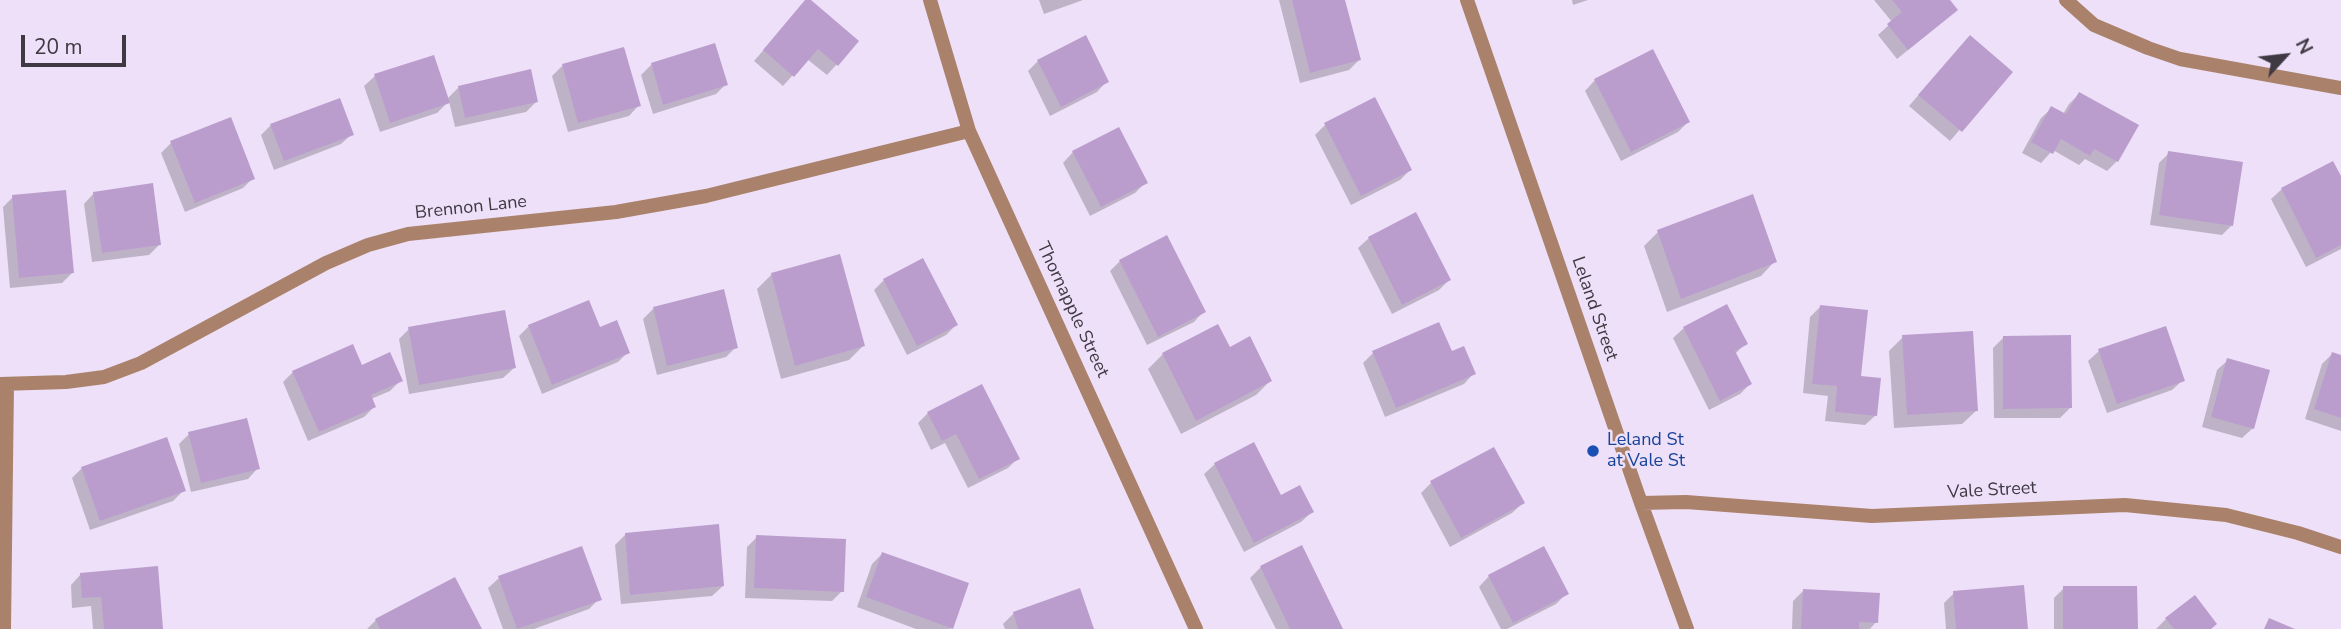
<!DOCTYPE html>
<style>
body{margin:0}
#map{position:relative;width:2341px;height:629px;overflow:hidden;background:#eee0f8;font-family:"Nunito Sans",sans-serif}
canvas{display:block}
.north{position:absolute;left:2250px;top:21px;width:70px;height:70px;-webkit-text-stroke:5px #eee0f8;paint-order:stroke;rotate:63deg;font-size:19px;font-weight:700;line-height:28px;text-align:center;color:#3f3943}
.north::after{content:'';display:block;margin:auto;width:24px;height:32px;background:#3f3943;clip-path:polygon(50% 0,100% 100%,50% 72%,0 100%)}
.scale{position:absolute;left:21px;top:35px;width:105px;height:32px;box-sizing:border-box;border:4px solid #3f3943;border-top:0;padding-left:9px;font-size:21px;line-height:24px;white-space:nowrap;color:#3f3943;-webkit-text-stroke:5px #eee0f8;paint-order:stroke}
</style>
<div id="map">
<canvas width="2341" height="629"></canvas>
<div class="north">N</div>
<div class="scale">20 m</div>
</div>
<script>
const c = document.querySelector('canvas').getContext('2d');
c.lineJoin = 'round';
function paint(path, color) {
  c.fillStyle = color;
  c.fill(path, 'evenodd');
}
function trace(path, color, width, dash) {
  c.strokeStyle = color;
  c.lineWidth = width;
  c.lineCap = dash ? 'butt' : 'round';
  c.setLineDash(dash || []);
  c.stroke(path);
}
function drawText(font, color, halo, rows, align = 'center') {
  c.font = font + ' "Nunito Sans",sans-serif';
  c.lineWidth = 5;
  c.setLineDash([]);
  c.textBaseline = 'middle';
  c.strokeStyle = halo;
  c.fillStyle = color;
  for (const [text, x, y, turn = 0] of rows) {
    c.save();
    c.translate(x, y);
    c.rotate((+turn || 0) * Math.PI / 180);
    c.textAlign = isNaN(turn) ? turn : align;
    if (halo) c.strokeText(text, 0, 0);
    c.fillText(text, 0, 0);
    c.restore();
  }
}
paint(new Path2D(`
 M807 0 857 42 827 75 807 59 783 86 754 61Z
 M1039 0H1083L1044 14Z
 M1279 0H1343L1359 60 1349 70 1300 83Z
 M1572 0H1588L1573 5Z
 M1874 0H1948L1945 20 1897 59 1878 35 1892 22Z
 M1960 47 2010 72 1950 141 1909 106Z
 M623 49 639 105 629 116 568 132 552 76 562 66Z
 M433 57 447 99 459 87 536 102 526 112 455 127 449 101 437 113 380 132 364 86 375 76Z
 M1038 61 1107 81 1097 92 1050 116 1028 71Z
 M652 64 726 84 716 94 653 114 641 75Z
 M1595 80 1688 122 1678 132 1621 161 1585 91Z
 M2079 94 2117 161 2107 171 2085 159 2079 165 2053 150 2041 163 2022 153 2041 118 2052 108 2063 114 2069 104Z
 M271 125 352 134 341 144 274 170 261 135Z
 M1325 125 1410 170 1400 180 1351 205 1315 135Z
 M171 143 253 178 243 188 185 212 161 153Z
 M1073 152 1145 183 1135 193 1090 216 1063 163Z
 M2169 153 2232 225 2222 235 2150 225 2159 163Z
 M2341 180V249L2306 267 2271 199 2282 189Z
 M94 193 160 244 149 255 92 262 84 204Z
 M13 197 72 273 62 283 10 288 3 207Z
 M1658 232 1775 261 1761 276 1667 312 1644 246Z
 M1369 238 1449 280 1439 290 1392 314 1358 248Z
 M1120 261 1204 311 1194 322 1147 345 1110 271Z
 M772 274 863 346 849 360 781 379 757 289Z
 M884 280 956 325 946 335 907 355 874 290Z
 M1820 307 1859 378 1876 415 1865 425 1825 421 1828 396 1803 393 1810 317Z
 M653 309 736 347 726 357 657 375 643 319Z
 M529 326 599 329 628 352 618 362 542 394 519 336Z
 M1218 326 1229 349 1270 381 1256 395 1181 434 1148 369 1163 354Z
 M1684 328 1745 344 1735 354 1750 384 1740 394 1709 410 1673 338Z
 M2165 328 2183 380 2172 390 2107 413 2088 361 2099 351Z
 M409 329 514 368 503 378 409 394 399 339Z
 M1903 337 1977 410 1962 424 1894 428 1889 351Z
 M2003 338 2070 408 2060 418H1994L1993 348Z
 M1373 353H1451L1474 373 1464 384 1385 417 1363 363Z
 M2332 354 2341 357V431L2305 419 2322 364Z
 M2228 360 2253 428 2242 438 2202 427 2217 370Z
 M361 367 401 380 390 391 371 399 374 407 364 417 308 441 283 382 293 372Z
 M928 413 1018 458 1008 468 968 488 945 443 931 450 918 423Z
 M189 434 258 468 248 479 191 492 179 444Z
 M1215 464 1281 497 1312 512 1301 522 1244 552 1204 474Z
 M82 468 184 490 173 501 90 530 72 478Z
 M1431 483 1523 503 1512 513 1450 547 1421 493Z
 M626 534 723 586 712 596 621 604 615 545Z
 M757 537 842 591 832 601 745 598 747 547Z
 M882 554 951 628 950 629H916L857 607 872 564Z
 M1261 567 1341 629H1276L1250 578Z
 M81 574 161 629H93L91 606 72 608 71 585Z
 M1489 576 1566 594 1556 604 1507 629H1501L1479 587Z
 M499 578 599 599 589 609 534 629H503L488 588Z
 M2064 588 2136 629H2054V598Z
 M1804 590 1876 622 1870 629H1792L1793 601Z
 M1954 593 2026 629H1946L1944 603Z
 M1014 613 1093 629H1005L1003 624Z
 M2166 619 2210 629H2156Z
 M376 620 480 629H367Z`), '#0003');
paint(new Path2D(`
 M805 0H811L859 41 838 66 818 49 794 77 763 50Z
 M1292 0H1345L1361 60 1310 73Z
 M1892 0H1950L1958 10 1908 50 1887 24 1902 12Z
 M1086 35 1109 82 1061 107 1037 60Z
 M1970 35 2013 72 1962 132 1918 95Z
 M715 43 728 85 663 105 651 63Z
 M624 47 641 106 578 123 562 64Z
 M1653 49 1690 122 1631 152 1594 79Z
 M434 55 450 103 390 123 374 74Z
 M531 69 538 102 465 118 458 86Z
 M2079 92 2139 125 2118 162 2094 149 2090 156 2061 139 2053 154 2031 142 2051 106 2066 114Z
 M1375 97 1412 170 1361 196 1324 123Z
 M340 98 354 135 284 161 270 124Z
 M231 117 255 179 195 203 170 141Z
 M1119 127 1148 183 1101 207 1072 151Z
 M2168 151 2243 162 2233 226 2159 215Z
 M2333 161 2341 176V245L2316 258 2281 188Z
 M153 183 161 245 102 253 93 192Z
 M66 190 74 273 19 278 12 195Z
 M1753 194 1777 262 1681 299 1657 230Z
 M1416 212 1451 280 1402 305 1368 237Z
 M1167 235 1206 312 1158 337 1119 260Z
 M840 254 865 346 795 366 771 273Z
 M923 258 958 325 917 346 883 279Z
 M724 289 738 348 667 366 653 307Z
 M589 300 600 327 617 320 630 353 552 385 528 325Z
 M1727 304 1748 344 1735 351 1752 384 1720 401 1683 327Z
 M1820 305 1868 310 1861 376 1881 378 1877 416 1835 412 1837 386 1812 384Z
 M505 310 516 368 419 385 408 327Z
 M1439 322 1452 351 1464 346 1476 374 1396 408 1372 351Z
 M1218 324 1230 347 1250 336 1272 381 1196 421 1162 353Z
 M2166 326 2185 381 2117 404 2098 349Z
 M1973 331 1978 411 1907 415 1902 335Z
 M2071 335 2072 408 2003 409V336Z
 M353 344 362 365 390 352 403 381 371 395 376 407 319 432 292 371Z
 M2332 352 2341 355V418L2314 409Z
 M2227 358 2270 370 2254 429 2211 417Z
 M982 384 1020 459 979 479 956 434 942 441 927 412Z
 M247 418 260 469 201 483 188 432Z
 M167 437 186 491 100 521 81 467Z
 M1254 442 1281 495 1300 485 1314 512 1254 543 1214 463Z
 M1494 447 1525 503 1461 538 1430 481Z
 M719 524 724 586 630 595 625 533Z
 M756 535 846 539 844 592 754 588Z
 M1302 545 1343 629H1290L1260 566Z
 M582 546 602 600 517 629 498 576Z
 M1544 546 1569 594 1513 623 1488 575Z
 M882 552 969 583 953 629 866 597Z
 M158 566 163 629H104L101 597 82 598 80 573Z
 M455 577 482 629H380L375 619Z
 M2024 585 2028 629H1956L1953 591Z
 M2063 586H2137L2138 629H2063Z
 M1080 588 1094 629H1018L1013 612Z
 M1803 589 1880 593 1878 623 1859 622V629H1801Z
 M2195 595 2217 624 2211 629H2174L2165 618Z
 M2269 618 2295 629H2264Z`), '#ba9dcd');
trace(new Path2D(`
 M930 0 969 131 1196 629
 M1467 0 1641 503 1687 629
 M2066 0 2094 25 2148 48 2180 59 2341 88
 M0 384 66 382 104 377 141 363 326 263 368 245 408 234 616 212 706 196 969 131
 M1641 503 1686 502 1872 516 2125 505 2226 515 2298 533 2341 547
 M4 629 7 384`), '#aa816a', 14);
for (const [x, y, r, color] of [
 [1593,451,7,"#1a4fb4"]
]) {
  const dot = new Path2D();
  dot.arc(x, y, r, 0, 2 * Math.PI);
  c.fillStyle = color;
  c.fill(dot);
  trace(dot, '#eee0f8', 2.5);
}
drawText('18px', '#3f3943', '#eee0f8', [
 ["Brennon Lane",471,208,-6],
 ["Leland Street",1594,309,71],
 ["Thornapple Street",1072,310,65],
 ["Vale Street",1992,491,-3]
]);
drawText('18px', '#164399', '#eee0f8', [
 ["Leland St",1607,441],
 ["at Vale St",1607,462]
], 'left');
</script>
